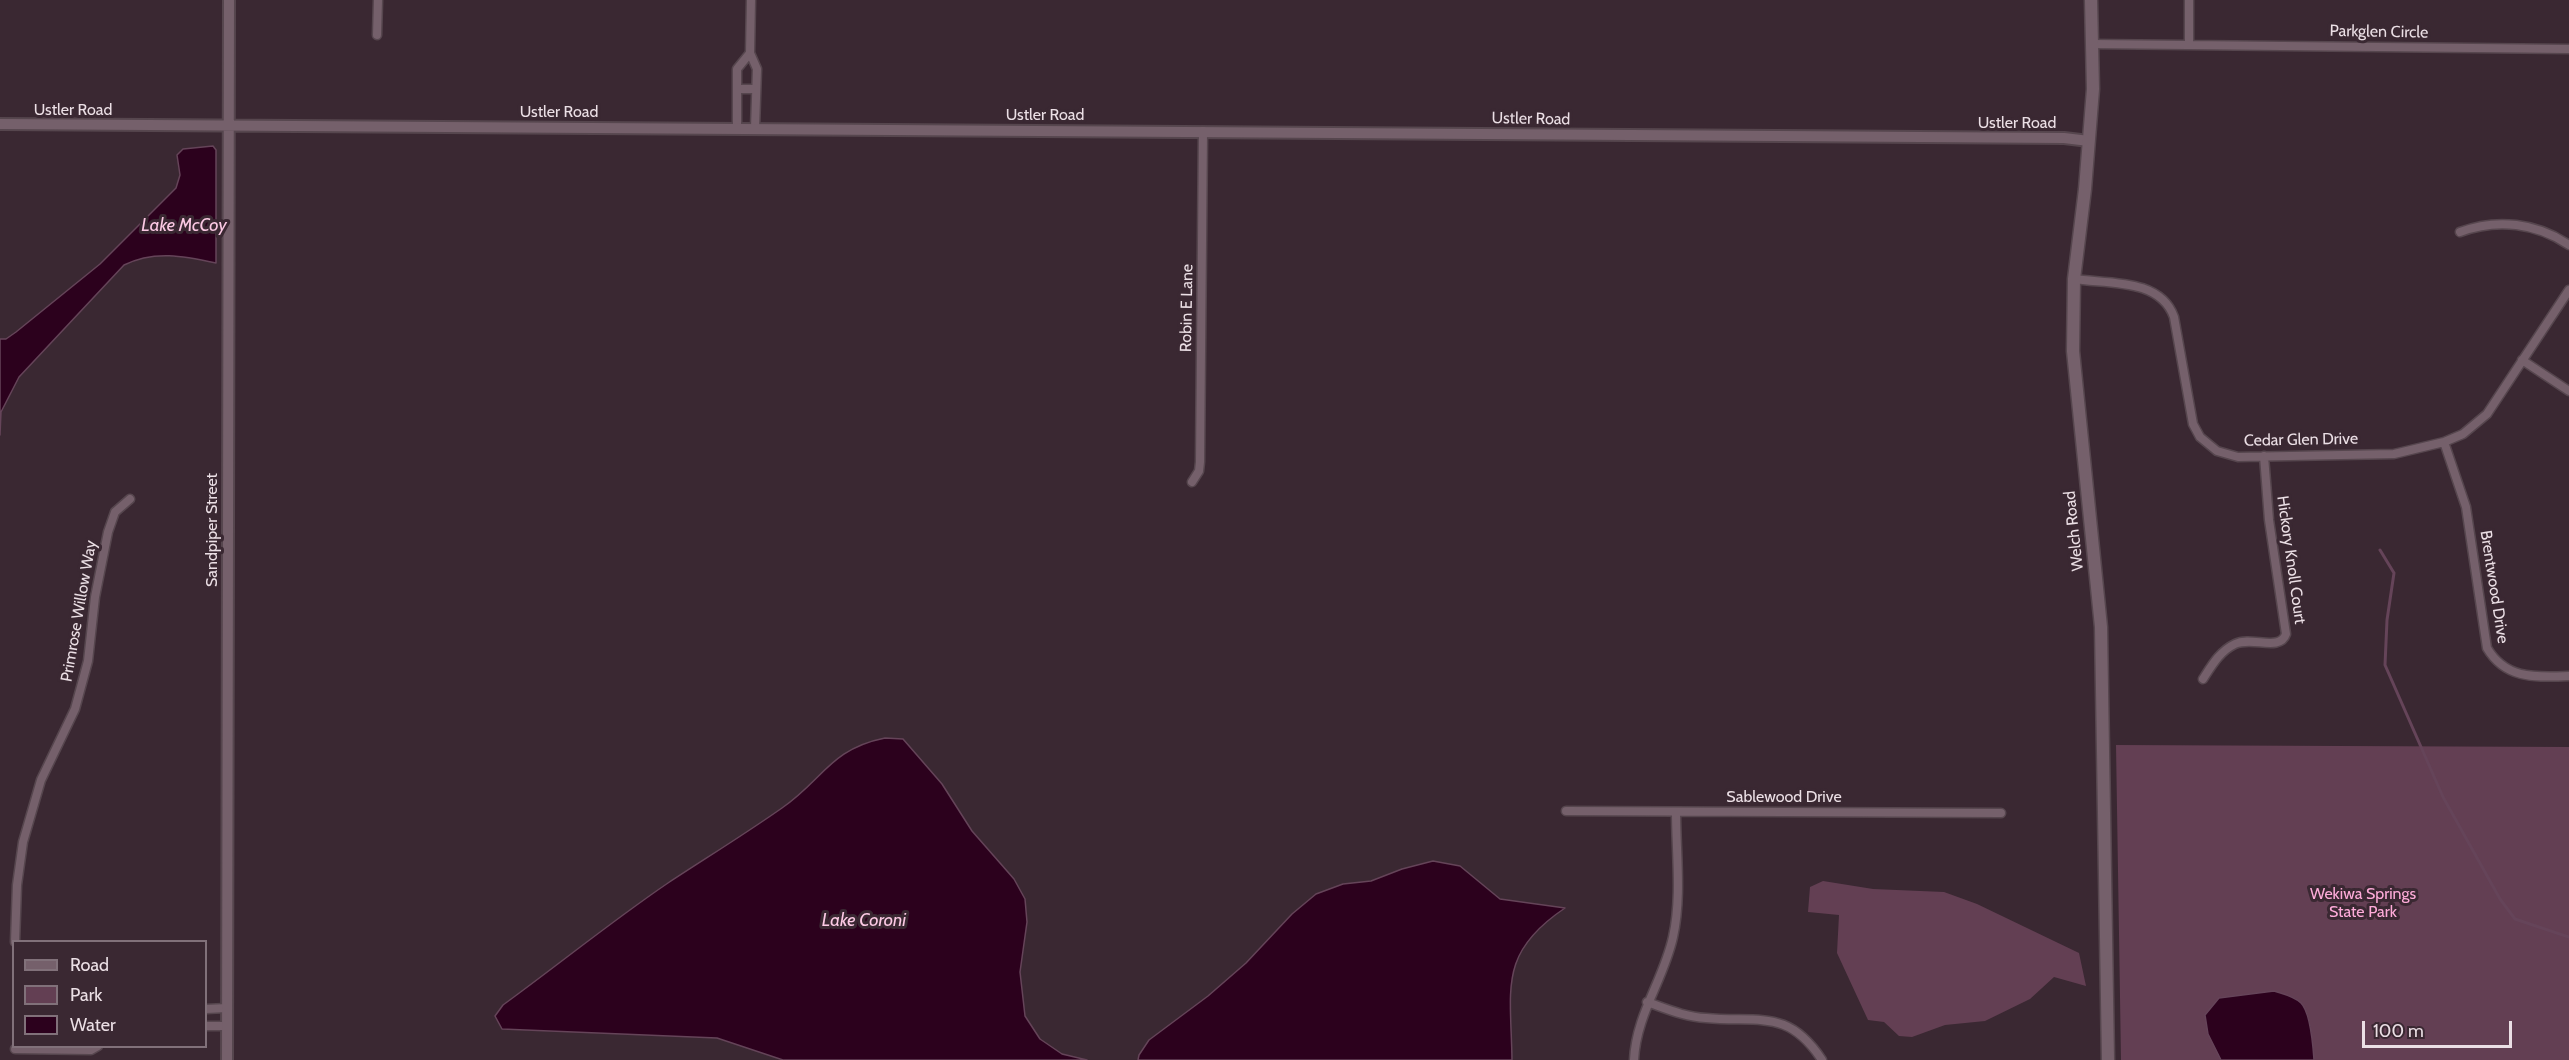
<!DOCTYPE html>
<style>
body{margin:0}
#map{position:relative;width:2569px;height:1060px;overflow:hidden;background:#3a2832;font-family:Cabin,sans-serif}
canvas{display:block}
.legend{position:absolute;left:12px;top:940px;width:195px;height:108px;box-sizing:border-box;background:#3a2832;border:2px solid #81717a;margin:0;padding:8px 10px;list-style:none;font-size:18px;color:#ebdfe5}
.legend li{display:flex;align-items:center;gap:12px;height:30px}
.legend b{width:30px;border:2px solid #81717a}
.scale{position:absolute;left:2362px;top:1021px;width:150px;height:27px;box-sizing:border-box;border:3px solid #ebdfe5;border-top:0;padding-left:8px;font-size:18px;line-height:21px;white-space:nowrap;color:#ebdfe5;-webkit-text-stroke:4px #3a2832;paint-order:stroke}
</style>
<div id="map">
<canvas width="2569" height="1060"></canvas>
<ul class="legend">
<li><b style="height:8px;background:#75606b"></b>Road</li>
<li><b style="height:16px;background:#633f53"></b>Park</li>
<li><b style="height:16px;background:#2c011d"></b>Water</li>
</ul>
<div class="scale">100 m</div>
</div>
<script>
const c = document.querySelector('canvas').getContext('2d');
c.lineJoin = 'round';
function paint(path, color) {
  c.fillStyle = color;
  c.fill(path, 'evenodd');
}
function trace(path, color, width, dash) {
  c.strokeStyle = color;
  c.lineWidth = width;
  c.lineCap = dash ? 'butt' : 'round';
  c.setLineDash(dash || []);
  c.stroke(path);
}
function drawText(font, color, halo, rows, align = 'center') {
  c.font = font + ' Cabin,sans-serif';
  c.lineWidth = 6;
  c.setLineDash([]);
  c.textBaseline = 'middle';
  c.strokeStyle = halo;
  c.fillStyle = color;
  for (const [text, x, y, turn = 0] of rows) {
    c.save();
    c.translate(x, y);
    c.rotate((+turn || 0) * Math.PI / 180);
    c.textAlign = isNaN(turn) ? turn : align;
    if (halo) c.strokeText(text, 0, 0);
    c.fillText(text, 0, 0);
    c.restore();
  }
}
paint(new Path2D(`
 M2116 745 2569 747V1060H2121Z
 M1823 881 1873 889 1944 892 1977 904 2079 953 2086 986 2054 977 2030 999 1985 1021 1945 1025 1912 1037 1899 1036 1884 1022 1868 1020 1837 953 1839 915 1808 912 1810 887Z`), '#633f53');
const water = new Path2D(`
 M213 146 216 150V263C184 256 154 250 124 265L19 377 1 412 0 435V339H6L16 332 100 264 176 188 180 175 177 155 183 149Z
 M885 738 903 739 942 784 972 831 1014 879 1025 899 1027 922 1020 972 1025 1016 1040 1039 1062 1054 1087 1060H783L717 1038 502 1029 495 1016 503 1005C558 965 612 921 668 883 706 858 745 834 782 808 823 780 830 749 885 738Z
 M1433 861 1460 866 1500 899 1565 908C1498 953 1511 988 1512 1060H1138L1139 1055 1149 1040 1208 996 1246 963 1292 914 1316 894 1343 884 1371 881 1402 869Z
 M2274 991C2283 994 2294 996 2301 1003 2311 1013 2313 1046 2314 1060H2221L2208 1034 2205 1015 2219 998Z`);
paint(water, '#2c011d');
trace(water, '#654459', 1.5);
trace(new Path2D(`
 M2380 550 2394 573 2387 620 2385 665 2443 797 2500 899 2515 919 2569 937`), '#654459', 3);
const minor = new Path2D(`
 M751 0 750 53 757 69 755 128
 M2189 0V45
 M377 35 378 0
 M2092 44 2569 49
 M737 89H756
 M737 128V69L750 53
 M2460 232C2497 218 2537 223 2569 245
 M2074 279C2108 284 2160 278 2174 317L2193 424 2200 437 2217 451 2238 457 2394 454 2444 442 2463 434 2487 414 2569 290
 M2522 360 2569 391
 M2444 442 2466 507 2487 648C2506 680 2536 677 2569 676
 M1192 482 1199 471 1200 462 1203 131
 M2203 679C2212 665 2220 651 2235 644 2252 636 2280 652 2286 634L2269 520 2264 456
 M1566 811 2001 813
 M15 942 17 885 23 842 41 780 75 709 88 661 95 597 108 532 115 512 130 499
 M1647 1002C1667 1009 1685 1017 1706 1018 1759 1023 1788 1008 1822 1060
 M206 1009 227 1008
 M206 1026H227
 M15 1049 91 1050 98 1046
 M1634 1060C1636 1015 1664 979 1673 937 1682 897 1676 852 1676 812`);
const tertiary = new Path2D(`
 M0 124 1779 136 2064 138 2089 141
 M227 1060 229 0`);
const secondary = new Path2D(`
 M2091 0 2093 89 2085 189 2074 279 2073 351 2101 627 2108 1060`);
trace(minor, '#56464e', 11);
trace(tertiary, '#56464e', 14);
trace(secondary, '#56464e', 15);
trace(minor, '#75606b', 8);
trace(tertiary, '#75606b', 10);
trace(secondary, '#75606b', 12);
drawText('16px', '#ebdfe5', '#3a2832', [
 ["Parkglen Circle",2379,32,1],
 ["Ustler Road",73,110],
 ["Ustler Road",559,112],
 ["Ustler Road",1045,115],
 ["Ustler Road",1531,119,1],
 ["Ustler Road",2017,123],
 ["Robin E Lane",1187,308,-89],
 ["Cedar Glen Drive",2301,440,-1],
 ["Sandpiper Street",212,530,-90],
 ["Welch Road",2074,531,-96],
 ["Hickory Knoll Court",2291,560,82],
 ["Brentwood Drive",2494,587,81],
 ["Primrose Willow Way",79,611,-80],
 ["Sablewood Drive",1784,797]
]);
drawText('16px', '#feabd9', '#3a2832', [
 ["Wekiwa Springs",2363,894],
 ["State Park",2363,912]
]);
drawText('italic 18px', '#fcc9e4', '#3a2832', [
 ["Lake McCoy",184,226],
 ["Lake Coroni",864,921]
]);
</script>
